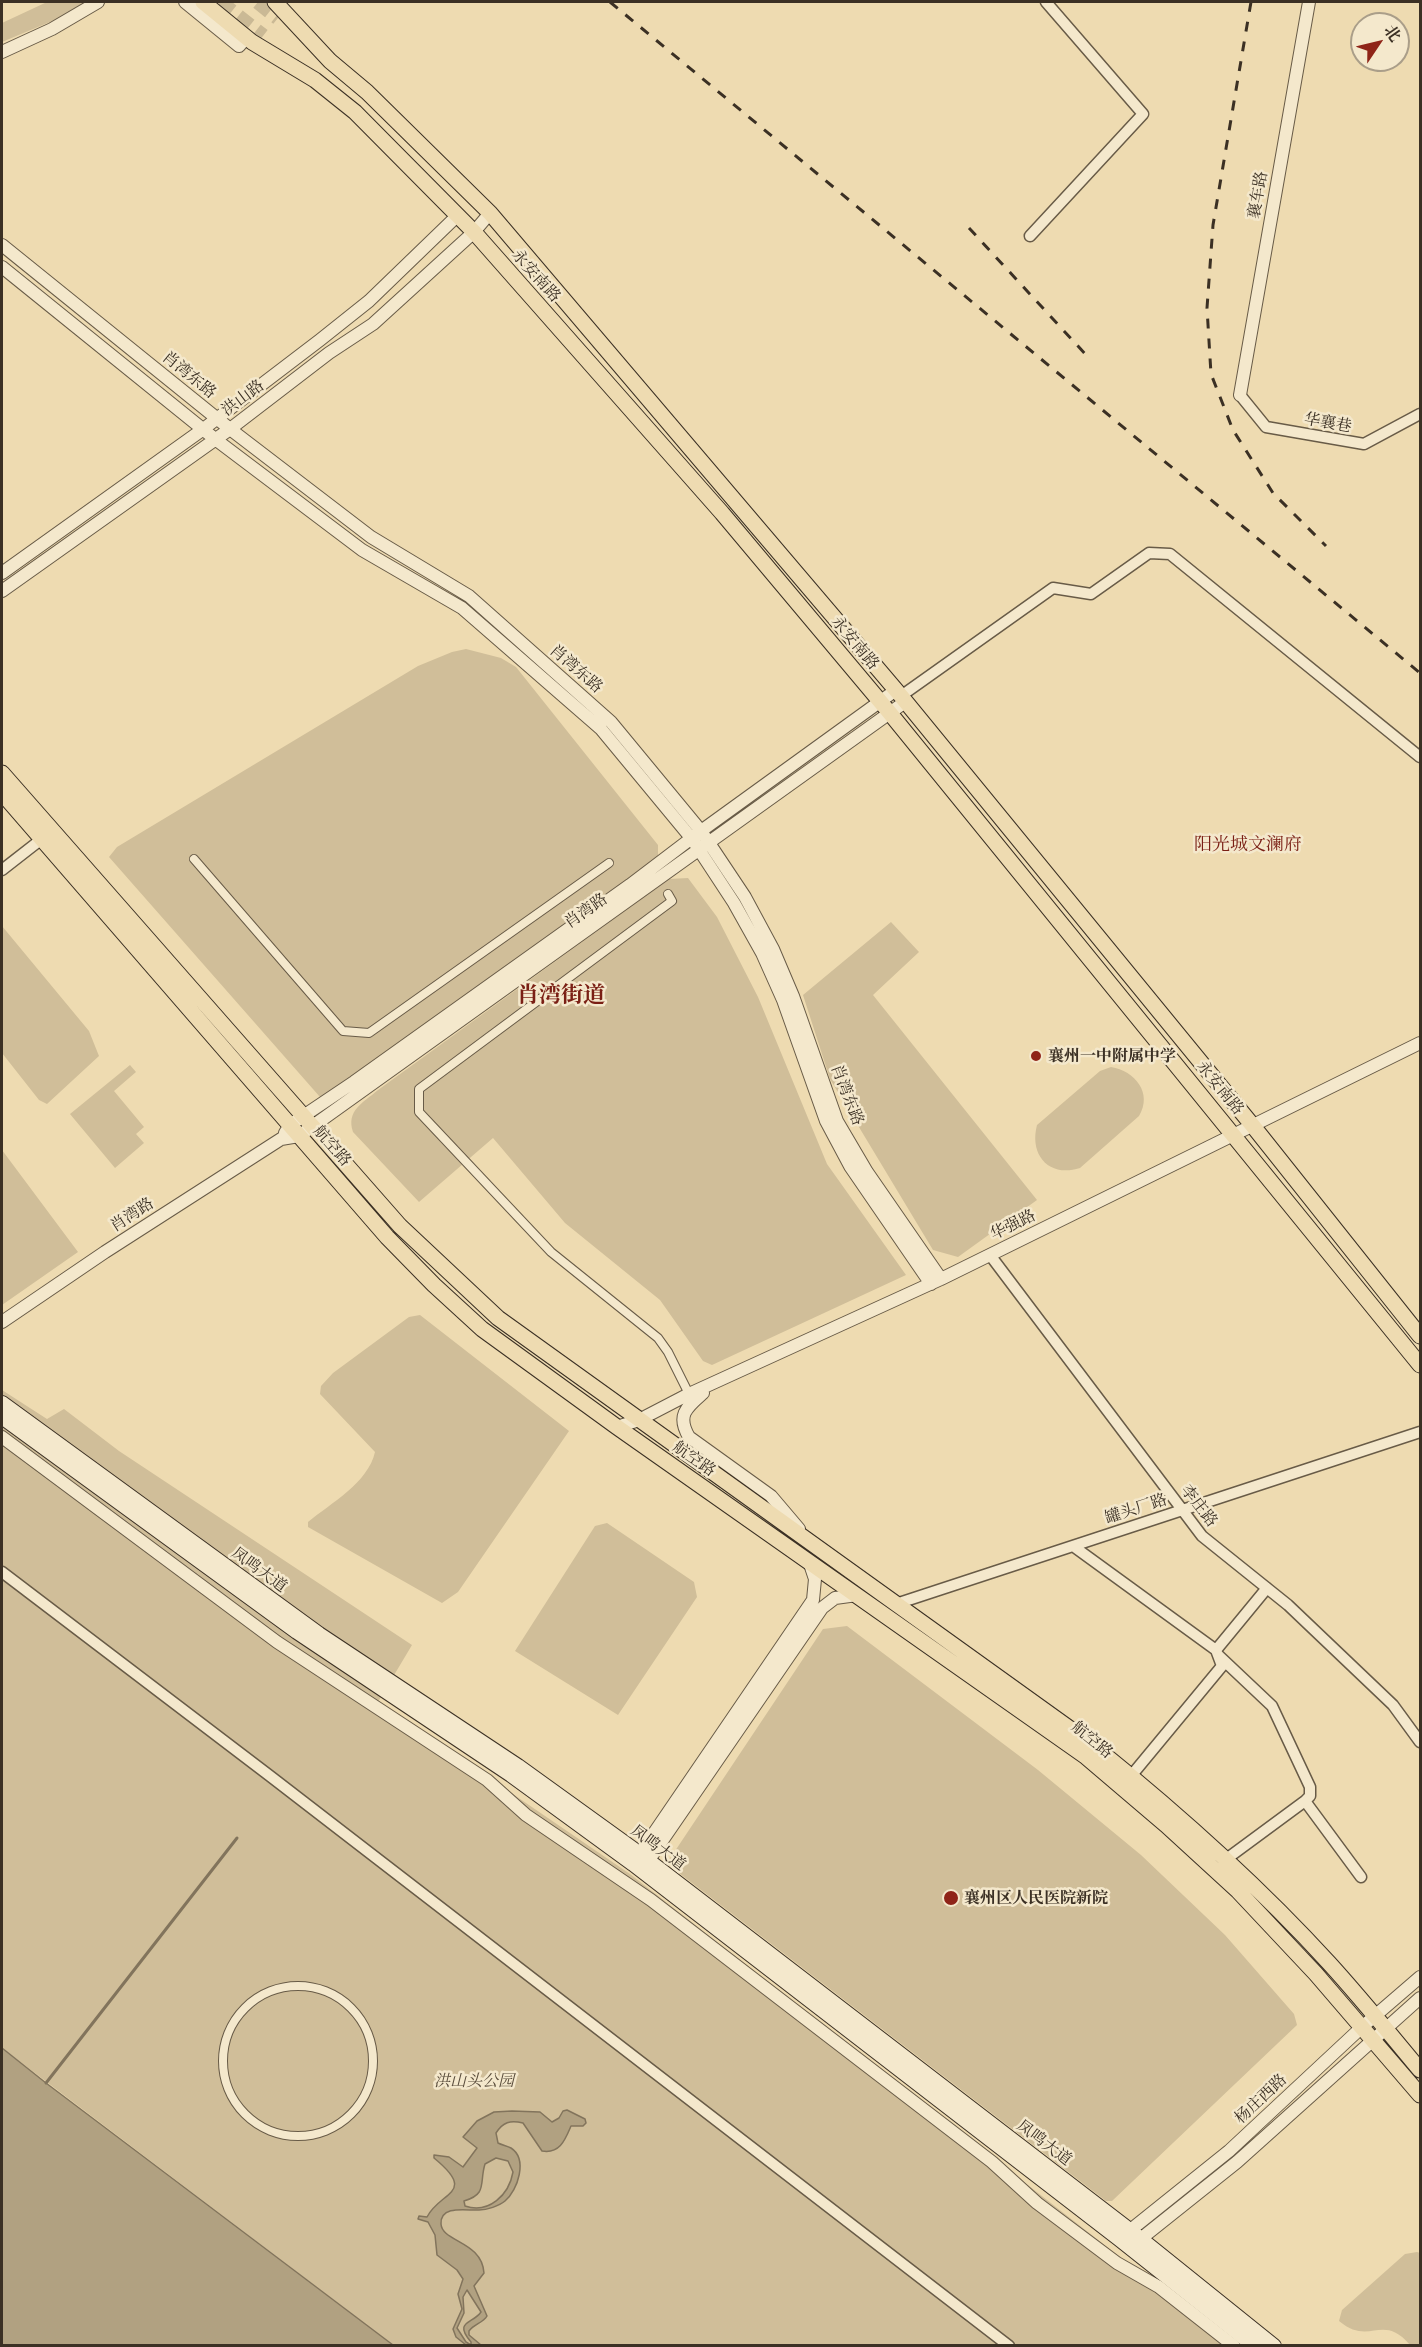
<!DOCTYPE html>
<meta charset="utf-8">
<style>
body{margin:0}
#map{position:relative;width:1422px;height:2347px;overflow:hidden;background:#eedbb1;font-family:"Libre Caslon Text","Noto Serif SC",serif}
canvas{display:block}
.frame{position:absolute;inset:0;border:3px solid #3b3024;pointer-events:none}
.north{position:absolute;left:1350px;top:12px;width:60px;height:60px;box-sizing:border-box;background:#f4e8cc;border:2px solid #aa9e89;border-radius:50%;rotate:55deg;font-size:16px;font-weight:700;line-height:24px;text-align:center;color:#3b3024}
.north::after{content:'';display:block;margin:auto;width:21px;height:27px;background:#8f2418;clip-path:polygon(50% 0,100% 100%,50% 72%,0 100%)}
</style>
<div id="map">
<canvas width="1422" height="2347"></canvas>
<div class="frame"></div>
<div class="north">北</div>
</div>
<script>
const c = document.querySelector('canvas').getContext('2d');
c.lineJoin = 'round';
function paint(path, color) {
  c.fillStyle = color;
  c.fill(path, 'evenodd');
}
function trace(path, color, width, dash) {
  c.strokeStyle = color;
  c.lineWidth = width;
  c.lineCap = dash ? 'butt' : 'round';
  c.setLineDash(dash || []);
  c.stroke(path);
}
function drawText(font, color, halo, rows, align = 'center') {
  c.font = font + ' "Libre Caslon Text","Noto Serif SC",serif';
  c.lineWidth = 5;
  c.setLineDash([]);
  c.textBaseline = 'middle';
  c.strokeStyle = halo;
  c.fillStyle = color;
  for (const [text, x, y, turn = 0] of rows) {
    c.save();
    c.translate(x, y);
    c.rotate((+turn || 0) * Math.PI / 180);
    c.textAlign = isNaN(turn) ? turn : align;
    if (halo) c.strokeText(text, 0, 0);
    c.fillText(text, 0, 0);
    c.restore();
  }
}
paint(new Path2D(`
 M47 2H87L57 19 2 42V23Z
 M466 649 501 658 516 667 658 845V855L654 865 330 1094 320 1097 109 857 117 847 418 666 452 652Z
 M688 878 717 917 758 997 827 1164 906 1275 712 1365 703 1361 660 1300 565 1223 493 1138 419 1202 353 1132C346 1110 363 1103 378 1090L669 879Z
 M891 922 919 952 873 995 1037 1200 958 1257 933 1250 830 1079 803 995Z
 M2 926 89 1031 99 1056 47 1104 39 1100 2 1053Z
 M130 1065 136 1072 114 1091 144 1127 136 1134 144 1143 115 1168 70 1114Z
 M1111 1067C1135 1071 1153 1093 1139 1116L1080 1168C1049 1178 1029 1155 1037 1125L1100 1071Z
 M2 1150 78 1252 2 1305Z
 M420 1315 569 1431 458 1592 442 1603 308 1527V1522C331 1503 368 1483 375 1452L320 1394 321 1386 333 1373 409 1317Z
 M2 1390 47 1419 64 1409 119 1451 412 1645 378 1702 630 1874 1102 2243 1229 2345H393L2 2048Z
 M607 1523 694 1582 697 1597 618 1715 515 1651 595 1526Z
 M847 1626 1038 1770 1141 1855 1225 1935 1294 2014 1297 2025 1112 2201H1106L679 1873 669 1860 823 1629Z
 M1417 2252 1420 2253V2345H1410C1382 2312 1370 2347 1339 2321L1342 2310 1405 2254Z`), '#d0be99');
const water = new Path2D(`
 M2 2048 46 2083 393 2345H2Z
 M567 2110 585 2119 586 2123 583 2126H571C565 2140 560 2154 542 2151L523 2123C510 2120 503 2122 496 2133L498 2143C502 2145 507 2146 511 2148 528 2159 518 2190 505 2201 499 2206 487 2210 479 2210 469 2211 440 2204 441 2224 442 2242 482 2241 484 2273L474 2286 487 2316C483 2323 474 2324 469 2331V2335L481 2345H466L456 2337 453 2329 462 2309 458 2294 463 2279 457 2270 437 2255 435 2235 428 2222 418 2219 419 2216 427 2217C440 2191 478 2194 434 2158V2155L449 2157 463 2167 477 2148 463 2137 477 2121 494 2112 512 2111 540 2112 552 2122 559 2118 563 2111ZM496 2158 508 2161 513 2172C509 2195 489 2214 465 2206L464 2201C488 2194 479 2183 485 2164ZM467 2290 481 2312C473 2324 453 2321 471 2342V2345L466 2342 457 2328 464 2313 463 2297Z`);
paint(water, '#b1a181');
trace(water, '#82745c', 1.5);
trace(new Path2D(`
 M46 2083 237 1838`), '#82745c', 3);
trace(new Path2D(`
 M220 2 263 36
 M258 2 278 18`), '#cab995', 15, [15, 8]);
const pedestrian = new Path2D(`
 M194 859 343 1031 369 1033 609 863
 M668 894 672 901 419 1089V1112L551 1252 658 1338 668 1352 689 1394
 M223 2061a75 75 0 1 1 150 0a75 75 0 1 1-150 0Z`);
const minor = new Path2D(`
 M1030 236 1143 114 1046 2
 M1240 395 1266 427 1364 444 1420 414
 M901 696 1053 588 1091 594 1149 553 1170 554 1420 757
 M2 870 43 838
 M990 1255 1202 1536 1288 1605 1393 1705 1420 1742
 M1073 1546 1216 1650
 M2 1572 270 1776 1009 2346
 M896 1604 1420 1432
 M1218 1655 1272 1706 1310 1787V1796L1305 1801 1225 1860
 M1131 1776 1222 1666 1216 1650 1267 1588
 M1305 1801 1361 1877`);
const tertiary = new Path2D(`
 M185 2 239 46 247 37
 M2 52 52 29 98 2
 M2 245 230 429 371 537 469 596 611 722 701 831 745 897 773 949 793 996 837 1121 867 1172 941 1279
 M2 267 215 439 362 550 462 608 601 729 692 839 734 903 762 953 783 1000 826 1121 850 1166 931 1284
 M1240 395 1309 2
 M2 573 202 430 320 340 369 301 458 215
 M2 591 230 429 329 353 373 324 474 232 490 213
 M285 1133 290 1125 354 1082 630 885 701 831 896 690
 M2 1322 105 1252 281 1139 299 1136 905 702
 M703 1393C687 1407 676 1415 689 1437L771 1496 799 1529
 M617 1427 639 1420 689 1394 941 1279 1420 1043
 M2 1437 277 1642 487 1780 526 1815 651 1900 992 2162 1037 2203 1117 2263 1159 2287 1234 2346
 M635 1861 813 1600 815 1579 809 1561
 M644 1867 822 1608 835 1598 857 1595
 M1123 2236 1229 2151 1362 2027 1420 1977
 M1133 2245 1237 2162 1420 1998`);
const secondary = new Path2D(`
 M2 1403 319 1634 518 1766 640 1854 1131 2231 1274 2346
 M2 1417 297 1632 511 1775 633 1864 1119 2239 1254 2346`);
const primary = new Path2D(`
 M203 2 252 42 315 80 355 112 474 232 722 513 889 712 1420 1365
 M275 2 330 61 367 92 490 213 901 696 1253 1126 1420 1336
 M2 773 400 1226 498 1318 1094 1746C1177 1813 1257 1884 1329 1963 1360 1997 1390 2034 1420 2070
 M2 793 387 1237 434 1285 482 1329 617 1427 1085 1756 1166 1825 1238 1891 1316 1974 1420 2095`);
trace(pedestrian, '#685b47', 10);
trace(minor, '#685b47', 13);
trace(tertiary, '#685b47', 14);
trace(secondary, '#3b3024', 16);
trace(primary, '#3b3024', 17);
trace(pedestrian, '#f4e8cc', 8);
trace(minor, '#f4e8cc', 10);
trace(tertiary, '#f4e8cc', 12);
trace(secondary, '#f4e8cc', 14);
trace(primary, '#eedbb1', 15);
trace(new Path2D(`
 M610 2 1420 673
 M1251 2 1213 225 1207 308 1211 374 1233 430 1273 493 1326 546
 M969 228 1088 357`), '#3b3024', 3, [10, 10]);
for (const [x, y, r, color] of [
 [1036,1056,6,"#8f2418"],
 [951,1898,8,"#8f2418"]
]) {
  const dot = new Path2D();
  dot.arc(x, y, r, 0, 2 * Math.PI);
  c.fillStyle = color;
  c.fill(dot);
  trace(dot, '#f4e8cc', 2);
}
drawText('16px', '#3b3024', '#f4e8cc', [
 ["襄车路",1258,195,-80],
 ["永安南路",536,276,48],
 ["肖湾东路",189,375,39],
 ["洪山路",243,398,-37],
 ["华襄巷",1328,423,10],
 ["永安南路",855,643,50],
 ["肖湾东路",576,669,41],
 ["肖湾路",586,911,-35],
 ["永安南路",1220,1088,51],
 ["肖湾东路",847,1095,69],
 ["航空路",332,1146,49],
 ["肖湾路",132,1215,-33],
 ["华强路",1013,1225,-26],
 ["航空路",694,1459,35],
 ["李庄路",1199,1506,52],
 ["罐头厂路",1136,1509,-18],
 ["凤鸣大道",259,1570,36],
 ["航空路",1092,1740,39],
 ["凤鸣大道",658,1848,37],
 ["杨庄西路",1261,2099,-43],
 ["凤鸣大道",1044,2143,37]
]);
drawText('bold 16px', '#3b3024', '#f4e8cc', [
 ["襄州一中附属中学",1048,1056],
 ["襄州区人民医院新院",964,1898]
], 'left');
drawText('italic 16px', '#594c3b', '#f4e8cc', [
 ["洪山头公园",474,2081]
]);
drawText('18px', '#7a1f14', '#f4e8cc', [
 ["阳光城文澜府",1248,845]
]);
drawText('bold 22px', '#7a1f14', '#f4e8cc', [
 ["肖湾街道",561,996]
]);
</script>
